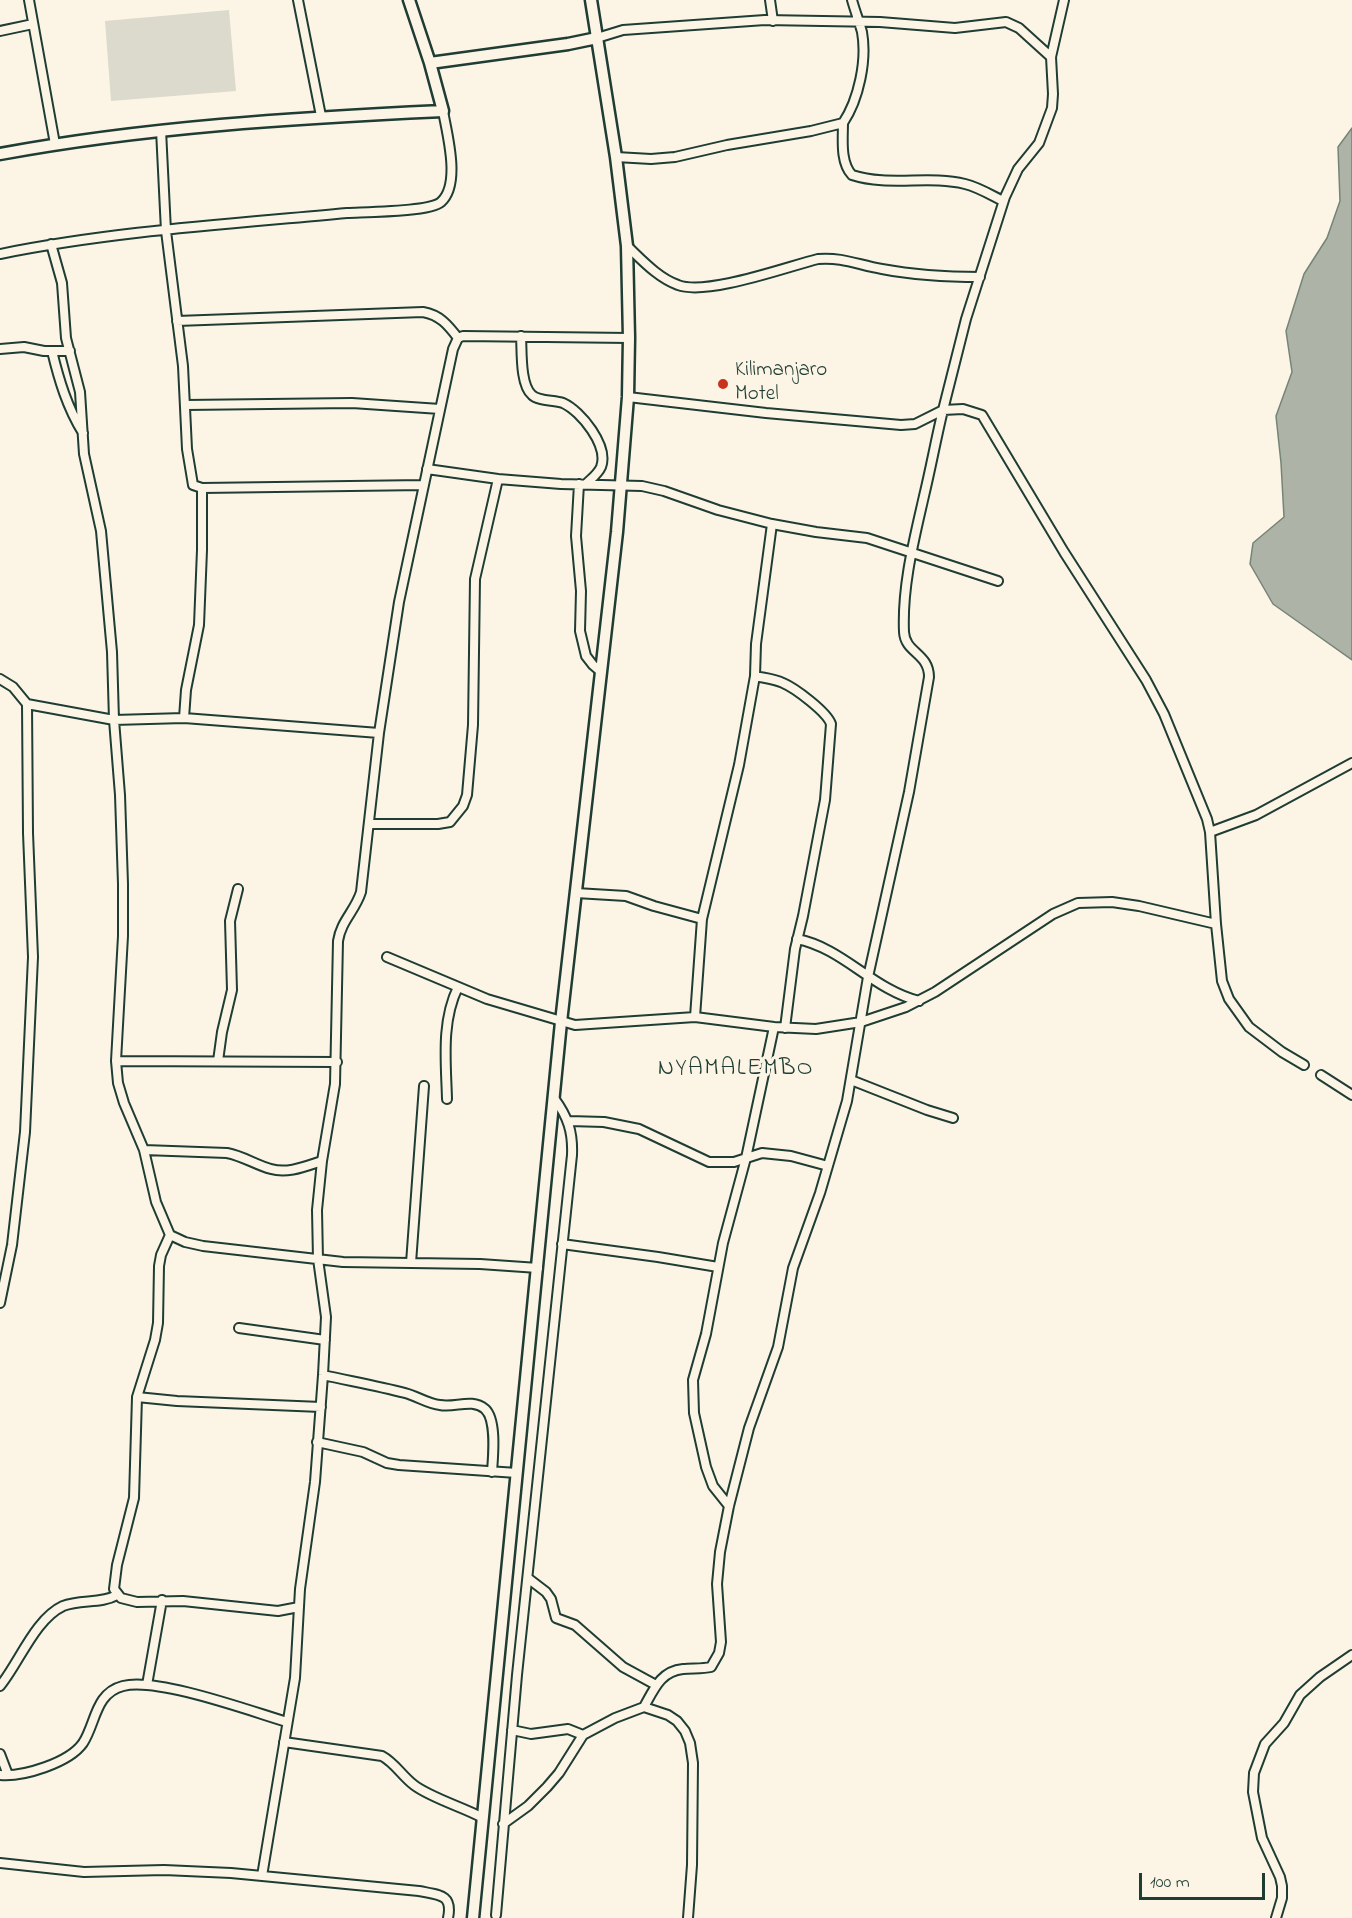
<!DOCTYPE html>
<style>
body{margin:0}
#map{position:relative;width:1352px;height:1918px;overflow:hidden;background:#fcf5e5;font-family:"Indie Flower",sans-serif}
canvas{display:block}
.scale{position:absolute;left:1139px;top:1873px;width:126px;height:27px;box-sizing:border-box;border:3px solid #1f3d34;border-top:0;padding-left:8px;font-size:18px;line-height:21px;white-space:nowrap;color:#1f3d34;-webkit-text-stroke:4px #fcf5e5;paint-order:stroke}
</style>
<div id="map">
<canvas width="1352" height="1918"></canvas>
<div class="scale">100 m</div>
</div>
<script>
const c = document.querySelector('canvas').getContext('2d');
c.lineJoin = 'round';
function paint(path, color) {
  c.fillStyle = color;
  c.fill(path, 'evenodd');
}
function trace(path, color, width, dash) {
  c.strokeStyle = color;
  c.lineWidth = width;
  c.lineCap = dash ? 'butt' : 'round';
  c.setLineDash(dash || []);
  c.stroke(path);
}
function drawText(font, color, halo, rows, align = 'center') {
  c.font = font + ' "Indie Flower",sans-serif';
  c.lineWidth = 6;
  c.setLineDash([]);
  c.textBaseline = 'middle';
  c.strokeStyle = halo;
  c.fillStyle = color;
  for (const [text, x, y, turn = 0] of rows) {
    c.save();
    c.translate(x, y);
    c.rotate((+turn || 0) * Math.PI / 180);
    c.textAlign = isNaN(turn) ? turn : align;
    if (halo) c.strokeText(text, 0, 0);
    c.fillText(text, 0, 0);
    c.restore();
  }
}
paint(new Path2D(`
 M229 10 236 91 111 101 105 21Z`), '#dcdacc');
const water = new Path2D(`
 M1352 128V660L1273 604 1250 564 1253 543 1284 517 1281 463 1276 416 1292 372 1286 331 1304 274 1327 238 1340 201 1338 147Z`);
paint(water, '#aeb3a7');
trace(water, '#758479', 1.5);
const street = new Path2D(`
 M29 0 55 144
 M298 0 321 116
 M770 0 773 21
 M0 31 33 24
 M597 38 623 30 765 20 880 22 955 28 1006 22 1019 28 1051 57
 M843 123C843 139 840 162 852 175 889 187 928 175 965 184 978 187 991 195 1003 201
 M161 130 166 231 183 366 187 449 193 485 202 488 424 485
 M616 157 651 159 675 157 727 145 811 131 843 123C859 99 867 60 862 32 859 21 855 11 852 0
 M51 244 62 283 66 338 80 392 84 454 101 531 112 652 114 720 120 795 123 884V936L116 1061 118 1083 124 1103 144 1150 156 1202 170 1235 185 1242 203 1246 343 1262 480 1264 538 1268
 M627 246C642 260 658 278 678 285 707 296 786 267 818 259 843 257 858 265 882 269 914 275 947 277 980 277
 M0 254C114 231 231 224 347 213 365 212 430 212 441 202 461 184 447 134 443 111
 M177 321 423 312C440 315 448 325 458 338
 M521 336C522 351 520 385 532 395 538 401 554 400 563 403 581 411 609 446 601 467 598 474 591 479 586 484
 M0 349 24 347 44 351H70
 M52 351C59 380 67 407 83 433
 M628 397 766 413 901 425 915 424 943 410 966 319 1005 197 1018 169 1039 143 1052 108 1053 94 1051 57 1064 0
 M186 405 352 403 440 409
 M427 469 498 479 561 484 642 486 664 491 718 510 772 524 816 532 867 538 998 581
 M579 484 576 536 581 591 580 631 586 656 593 665 600 671
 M755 676C764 678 775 679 783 683 795 688 827 712 831 724L825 800 803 916 795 949 785 1028
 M0 679 13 687 27 704 28 833 33 957 25 1132 12 1245 0 1303
 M27 704 114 720 184 718 379 733
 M184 718 186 690 199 625 202 550V488
 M369 824H438L450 822 463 806 467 795 473 725 475 579 498 479
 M1210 832 1256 815 1352 763
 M576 893 626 896 654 906 702 919
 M797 939C843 948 872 989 919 1001
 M387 957 487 999 575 1025 695 1017 774 1027 816 1029 861 1022 906 1007 935 992 1053 914 1078 903 1112 902 1139 906 1216 924
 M695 1017 702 919 739 765 755 676 756 644 772 524
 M116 1061 337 1062
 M218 1061 222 1032 232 990 230 921 238 889
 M1321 1075 1352 1095
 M851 1080 927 1110 953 1118
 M447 1099C446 1062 441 1022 458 987
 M569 1121 604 1122 639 1129 709 1162H734L762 1153 791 1156 828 1166
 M144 1150 227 1153C243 1156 256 1165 271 1169 288 1174 306 1166 322 1161
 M170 1235 161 1255 159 1266 158 1323 155 1340 137 1397 134 1498 117 1565 114 1589 121 1598 137 1602 183 1601 278 1611 299 1607
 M562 1244 658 1257 718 1267
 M411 1263 424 1086
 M239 1328 325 1340
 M323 1375C350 1381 378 1386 405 1393 417 1396 428 1404 440 1405 455 1408 472 1398 485 1409 497 1420 493 1457 492 1472
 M137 1397 177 1401 321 1407
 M317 1442 363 1452 387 1463 399 1465 517 1473
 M729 1506 713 1486 706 1467 694 1413 693 1380 706 1334 723 1243 746 1158 774 1027
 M529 1579 546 1592 551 1599 556 1618 575 1625 623 1667 656 1685
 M147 1685 162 1600
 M0 1686C19 1663 35 1619 63 1606 80 1599 101 1604 117 1595
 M644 1707C654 1689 661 1671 683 1669 692 1668 702 1669 711 1667L719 1653 721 1642 717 1584 720 1552 729 1506 749 1428 778 1347 793 1268 820 1193 847 1101 868 977 909 792 929 677C929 653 905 653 904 632 902 586 914 540 924 496 931 467 936 439 943 410L963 409 982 415 1064 552 1146 680 1164 714 1207 819 1210 832 1216 924 1222 981 1229 999 1249 1027 1282 1052 1304 1065
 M512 1730 531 1734 568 1729 583 1735
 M284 1742 382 1756C395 1763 402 1776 414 1785 431 1798 463 1807 483 1818
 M0 1754 8 1775
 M0 1775C23 1777 69 1763 83 1743 96 1723 95 1693 123 1686 157 1677 250 1711 287 1722
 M503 1824 528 1806 547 1787 559 1773 583 1735 615 1718 644 1707 668 1715 677 1721 685 1731 690 1743 693 1763 692 1865 688 1918
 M0 1863 84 1872 164 1870 231 1873 419 1891C439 1895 453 1894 448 1918
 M262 1876 295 1678 300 1589 315 1482 323 1375 326 1317 318 1259 317 1210 322 1161 335 1084 338 941C341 921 355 911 361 892L379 733 399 602 453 349 458 338 463 336 629 338
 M496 1915 517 1675 572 1155C573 1132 568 1117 554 1098
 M1276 1918 1282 1898V1886L1280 1877 1262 1838 1253 1792 1254 1773 1265 1744 1284 1723 1300 1695 1320 1677 1352 1655`);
const secondary = new Path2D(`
 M430 63 568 44 597 38
 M0 154C146 127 294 118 443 111L430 63 409 0
 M473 1918 561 1022 617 532 628 397 629 338 627 246 616 157 591 0`);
trace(street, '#1f3d34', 12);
trace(secondary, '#1f3d34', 15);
trace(street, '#fcf5e5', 8);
trace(secondary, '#fcf5e5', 10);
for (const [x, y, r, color] of [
 [723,384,6,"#c8321e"]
]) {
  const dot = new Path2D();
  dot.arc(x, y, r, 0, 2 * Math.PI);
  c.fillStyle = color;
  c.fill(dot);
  trace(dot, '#fcf5e5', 2);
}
drawText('21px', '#1f3d34', '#fcf5e5', [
 ["Kilimanjaro",735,372],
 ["Motel",735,396]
], 'left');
c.letterSpacing = '1.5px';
drawText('24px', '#1f3d34', '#fcf5e5', [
 ["NYAMALEMBO",736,1070]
]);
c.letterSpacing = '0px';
</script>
